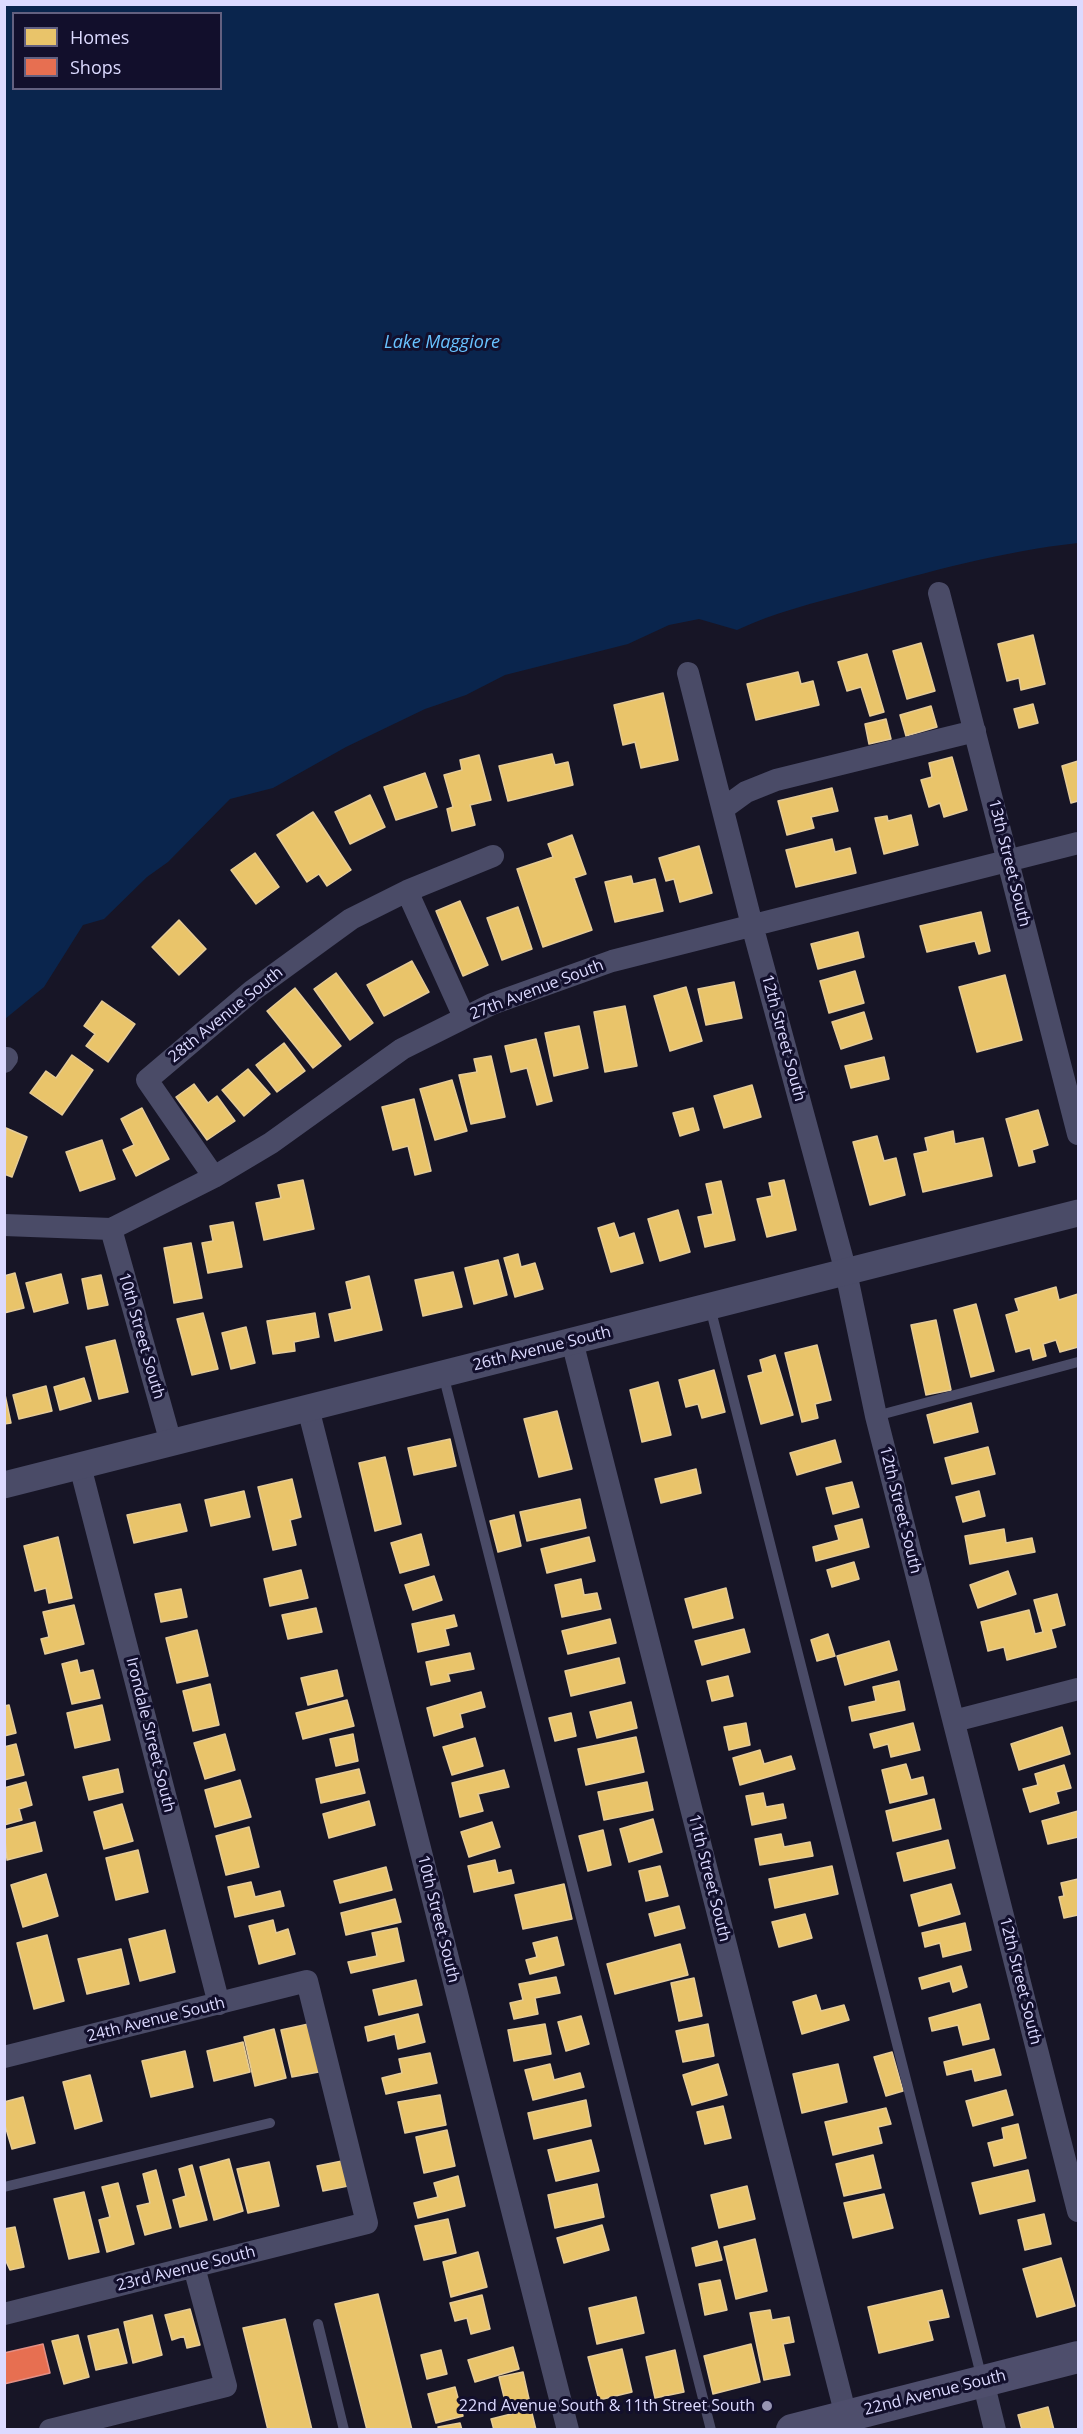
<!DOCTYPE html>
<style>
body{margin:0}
#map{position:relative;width:1083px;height:2434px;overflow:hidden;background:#171526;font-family:"Open Sans",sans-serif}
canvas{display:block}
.frame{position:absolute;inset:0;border:6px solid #dcdaff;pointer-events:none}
.legend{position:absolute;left:12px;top:12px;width:210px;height:78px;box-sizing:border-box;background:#120f2c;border:2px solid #636080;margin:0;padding:8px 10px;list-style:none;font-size:18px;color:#dcdaff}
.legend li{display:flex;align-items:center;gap:12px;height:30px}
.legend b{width:30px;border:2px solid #636080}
</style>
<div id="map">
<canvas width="1083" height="2434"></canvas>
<div class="frame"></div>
<ul class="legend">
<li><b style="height:16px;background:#e9c46a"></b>Homes</li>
<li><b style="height:16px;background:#e76f51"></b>Shops</li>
</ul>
</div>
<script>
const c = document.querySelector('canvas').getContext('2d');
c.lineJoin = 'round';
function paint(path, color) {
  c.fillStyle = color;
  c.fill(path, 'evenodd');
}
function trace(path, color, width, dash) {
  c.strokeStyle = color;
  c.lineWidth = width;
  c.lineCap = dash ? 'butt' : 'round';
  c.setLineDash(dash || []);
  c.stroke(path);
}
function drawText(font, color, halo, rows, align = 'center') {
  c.font = font + ' "Open Sans",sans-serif';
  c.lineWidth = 6;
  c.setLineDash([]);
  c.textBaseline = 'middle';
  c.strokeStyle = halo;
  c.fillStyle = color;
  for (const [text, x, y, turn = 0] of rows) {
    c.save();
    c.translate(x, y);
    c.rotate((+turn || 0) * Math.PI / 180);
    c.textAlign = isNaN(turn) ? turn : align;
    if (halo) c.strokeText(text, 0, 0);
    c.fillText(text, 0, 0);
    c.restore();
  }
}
paint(new Path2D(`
 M5 4 1078 5V543C1003 551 928 572 855 592 814 603 775 612 737 630L699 619 669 625 628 644 505 675 466 695 425 709 346 747 273 788 230 799 168 862 147 877 104 919 83 925 44 987 5 1019ZM14 14H220V88H14Z`), '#0a254d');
const homes = new Path2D(`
 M1033 635 1045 684 1021 690 1019 678 1007 681 998 644Z
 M921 643 935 691 907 699 893 651Z
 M867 654 884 712 870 716 861 687 847 691 838 662Z
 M798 672 801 684 813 681 819 705 756 720 747 684Z
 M663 693 678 760 641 768 635 742 623 745 614 705Z
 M1033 704 1038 723 1019 728 1014 709Z
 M931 706 937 727 906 736 900 715Z
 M886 719 891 739 869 744 865 724Z
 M552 754 555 765 568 762 573 785 508 801 499 766Z
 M479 755 491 800 470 805 475 825 452 831 447 809 453 807 444 775 462 770 460 760Z
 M952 757 967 810 944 817 940 803 929 807 921 780 932 777 929 763Z
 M1078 761V801L1071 803 1062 766Z
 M425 773 437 807 396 820 384 787Z
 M832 788 838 811 811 817 814 828 787 835 778 801Z
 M370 795 385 827 350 844 335 812Z
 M313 812 351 870 327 886 319 874 307 882 277 835Z
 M911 815 918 845 884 854 875 818 887 816 888 821Z
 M572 835 586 874 574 878 592 930 543 947 517 869 553 857 548 844Z
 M832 839 835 852 850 848 856 873 796 887 786 850Z
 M699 846 712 893 680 902 674 879 666 881 659 858Z
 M255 853 279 887 256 904 231 870Z
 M631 876 633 884 655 879 663 911 615 922 605 882Z
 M460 901 488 965 463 976 436 911Z
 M518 907 532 949 502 960 487 918Z
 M981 912 990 951 979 954 975 941 927 952 920 926Z
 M179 920 206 949 179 975 152 947Z
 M858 932 864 957 818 969 811 944Z
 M412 961 429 992 384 1016 367 985Z
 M855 971 864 1003 829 1013 820 981Z
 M336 973 373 1023 350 1040 314 989Z
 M1005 975 1022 1040 977 1052 959 987Z
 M734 982 742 1018 706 1025 698 989Z
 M686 987 702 1041 670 1051 654 996Z
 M295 988 341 1046 313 1068 267 1011Z
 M102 1001 135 1024 108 1062 86 1046 95 1034 84 1026Z
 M625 1006 637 1066 605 1072 594 1012Z
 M864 1012 872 1039 841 1049 832 1022Z
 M579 1026 588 1068 554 1076 545 1033Z
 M536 1039 552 1101 537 1105 527 1068 511 1072 505 1046Z
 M284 1043 305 1071 277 1092 256 1065Z
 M72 1055 93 1070 62 1115 30 1093 46 1071 56 1078Z
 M491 1056 505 1117 471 1124 459 1075 477 1072 474 1059Z
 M884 1057 889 1079 851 1088 845 1066Z
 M248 1069 270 1094 244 1116 222 1090Z
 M452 1080 467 1131 435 1140 420 1089Z
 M194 1084 208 1103 217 1096 235 1121 207 1140 176 1097Z
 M752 1085 761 1117 724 1128 714 1096Z
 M414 1099 431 1171 415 1175 408 1146 393 1150 382 1107Z
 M142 1108 169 1159 136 1176 123 1150 134 1145 121 1119Z
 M693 1108 699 1130 680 1136 673 1113Z
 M1038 1110 1048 1145 1032 1150 1035 1162 1019 1166 1006 1119Z
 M6 1128 27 1137 12 1177 4 1174Z
 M953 1131 955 1144 983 1138 992 1176 923 1192 914 1154 928 1151 925 1138Z
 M877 1136 884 1161 896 1158 905 1195 870 1205 853 1142Z
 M102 1140 115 1179 80 1191 66 1152Z
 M303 1180 314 1229 264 1240 256 1203 281 1198 278 1185Z
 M784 1180 796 1230 767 1237 757 1199 772 1196 769 1183Z
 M721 1181 735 1240 705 1247 698 1217 713 1214 706 1184Z
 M678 1210 690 1252 660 1261 648 1219Z
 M233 1222 242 1267 208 1273 202 1243 213 1241 210 1226Z
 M614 1223 619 1238 634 1233 643 1263 611 1272 598 1228Z
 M191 1243 202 1298 174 1303 164 1248Z
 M518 1254 521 1267 535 1263 543 1289 515 1297 504 1258Z
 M498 1260 507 1295 474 1304 465 1268Z
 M453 1272 462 1307 423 1316 415 1280Z
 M15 1273 24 1308 4 1313V1276Z
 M61 1274 68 1303 34 1312 26 1283Z
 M101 1275 108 1305 88 1309 82 1279Z
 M369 1276 382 1330 335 1341 329 1314 352 1309 346 1282Z
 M1056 1287 1059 1300 1078 1294V1347L1060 1352 1056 1340 1043 1344 1046 1356 1033 1360 1030 1348 1016 1352 1006 1315 1019 1311 1015 1299Z
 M976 1304 994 1371 971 1377 954 1310Z
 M203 1313 218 1369 192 1375 177 1319Z
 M315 1313 319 1337 294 1342 295 1351 273 1354 267 1321Z
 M936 1320 951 1390 926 1395 911 1325Z
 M246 1327 255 1363 231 1369 222 1333Z
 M115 1340 128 1392 99 1399 86 1347Z
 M817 1345 831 1400 815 1404 818 1418 802 1422 785 1353Z
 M775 1355 793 1415 761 1424 748 1376 763 1372 760 1360Z
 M714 1370 725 1412 702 1418 698 1404 686 1407 679 1380Z
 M84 1378 91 1401 60 1410 54 1387Z
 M658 1382 671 1435 642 1442 630 1390Z
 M46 1386 52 1411 19 1419 13 1395Z
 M4 1390 11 1423 4 1424Z
 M971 1403 978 1432 934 1443 927 1415Z
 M557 1411 572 1469 539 1477 524 1419Z
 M450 1439 456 1466 414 1475 408 1448Z
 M835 1440 841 1462 797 1475 790 1453Z
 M988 1447 995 1474 952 1484 945 1458Z
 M385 1457 401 1524 375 1531 359 1463Z
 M696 1469 701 1493 661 1503 655 1479Z
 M292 1479 301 1517 290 1520 296 1545 273 1550 258 1487Z
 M852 1482 859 1507 833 1514 826 1488Z
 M244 1491 250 1517 211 1526 205 1500Z
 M979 1491 985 1516 963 1522 956 1497Z
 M580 1499 586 1528 527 1541 520 1512Z
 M180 1504 187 1531 134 1543 127 1515Z
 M514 1515 521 1546 498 1552 490 1521Z
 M862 1519 869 1547 816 1561 813 1547 839 1540 835 1526Z
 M1004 1529 1006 1543 1032 1538 1035 1552 970 1564 965 1536Z
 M421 1534 429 1565 400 1573 391 1543Z
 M58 1537 72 1598 49 1603 46 1588 35 1591 24 1546Z
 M589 1537 595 1561 547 1573 541 1549Z
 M854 1562 859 1579 832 1587 827 1570Z
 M301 1570 308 1598 270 1606 264 1579Z
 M1008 1571 1016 1594 978 1608 970 1585Z
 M434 1576 442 1600 413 1610 405 1585Z
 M581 1579 584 1595 597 1593 601 1609 562 1617 555 1585Z
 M726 1588 733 1618 693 1628 685 1599Z
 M181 1589 187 1617 161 1622 155 1594Z
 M1057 1594 1065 1625 1051 1629 1056 1647 1007 1660 1004 1647 988 1651 981 1622 1029 1610 1035 1634 1043 1632 1034 1600Z
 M74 1605 84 1644 45 1654 41 1639 49 1637 43 1612Z
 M316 1608 322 1632 288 1639 282 1615Z
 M454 1615 457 1626 445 1629 449 1645 418 1652 412 1624Z
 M610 1619 616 1643 568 1654 562 1631Z
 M744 1629 750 1652 702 1665 695 1641Z
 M197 1630 208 1676 177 1683 166 1638Z
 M828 1634 835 1656 817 1661 811 1640Z
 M889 1641 897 1670 845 1685 837 1656Z
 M470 1653 474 1669 448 1674 450 1681 431 1685 426 1662Z
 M619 1658 625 1683 571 1696 565 1671Z
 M77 1660 80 1673 93 1670 100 1698 72 1704 62 1664Z
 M337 1670 343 1696 308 1705 301 1678Z
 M728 1676 733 1696 712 1701 707 1681Z
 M899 1681 905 1710 852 1721 849 1707 876 1701 873 1687Z
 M210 1684 219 1725 193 1731 183 1691Z
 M481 1692 485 1707 460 1714 463 1727 434 1736 427 1708Z
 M347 1700 354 1726 303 1739 296 1713Z
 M631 1702 637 1728 597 1738 590 1712Z
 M9 1705 16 1733 4 1736V1706Z
 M102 1705 110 1740 75 1748 67 1713Z
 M571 1713 576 1736 555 1741 549 1718Z
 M746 1723 750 1745 729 1750 724 1727Z
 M913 1723 920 1750 891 1757 888 1744 874 1748 870 1734Z
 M1062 1727 1070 1754 1019 1770 1011 1744Z
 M225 1734 235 1770 205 1779 194 1743Z
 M353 1734 358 1761 336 1766 330 1739Z
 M636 1737 644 1772 586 1785 578 1749Z
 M475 1738 483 1766 452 1775 443 1747Z
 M16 1744 24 1775 4 1780V1747Z
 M760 1750 764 1764 791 1756 795 1769 740 1785 733 1758Z
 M906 1764 911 1780 923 1777 927 1794 890 1803 882 1770Z
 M1064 1765 1071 1788 1056 1792 1059 1803 1030 1812 1023 1789 1038 1785 1035 1774Z
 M118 1769 123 1792 89 1800 83 1777Z
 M359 1769 365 1793 321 1803 316 1779Z
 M504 1770 509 1787 478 1794 483 1811 460 1817 452 1783Z
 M240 1780 251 1817 215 1827 205 1790Z
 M26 1782 32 1805 19 1809 22 1820 4 1825V1788Z
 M647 1782 653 1810 604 1820 598 1792Z
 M763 1793 766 1807 783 1804 786 1818 752 1825 746 1796Z
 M934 1799 941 1829 893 1841 886 1811Z
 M369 1801 375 1825 329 1838 323 1814Z
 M122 1804 133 1841 104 1849 94 1812Z
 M1078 1811V1837L1048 1844 1042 1821Z
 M653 1819 662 1852 629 1862 620 1829Z
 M35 1822 42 1851 7 1860 4 1830Z
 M492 1822 500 1847 469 1857 461 1832Z
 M249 1827 259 1867 226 1875 216 1836Z
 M603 1830 611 1865 588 1871 579 1836Z
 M781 1834 784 1847 810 1842 813 1856 760 1865 755 1839Z
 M948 1840 955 1868 904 1881 897 1853Z
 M138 1850 148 1892 116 1900 106 1858Z
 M495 1860 498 1873 511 1870 514 1883 474 1892 468 1866Z
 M660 1866 668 1896 646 1901 639 1871Z
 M832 1866 838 1894 775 1908 769 1879Z
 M386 1867 392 1890 340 1903 334 1881Z
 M46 1874 58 1916 23 1927 11 1885Z
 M1078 1879V1915L1064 1918 1059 1897 1064 1896 1061 1883Z
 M251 1882 255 1897 280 1891 284 1906 235 1917 228 1887Z
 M564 1884 572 1919 523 1929 515 1895Z
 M951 1884 960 1914 919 1926 911 1895Z
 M395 1899 401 1922 346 1935 341 1913Z
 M679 1906 685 1928 655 1936 649 1914Z
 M805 1914 812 1938 779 1947 772 1922Z
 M273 1920 276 1933 288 1929 295 1954 259 1964 249 1926Z
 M965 1923 971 1950 943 1957 940 1943 925 1947 922 1933Z
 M397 1928 404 1961 351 1973 348 1962 377 1956 372 1933Z
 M165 1930 175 1972 140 1981 129 1939Z
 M47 1935 64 2001 34 2009 17 1943Z
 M557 1937 564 1965 530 1974 526 1960 537 1957 533 1943Z
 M680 1944 688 1975 615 1994 607 1964Z
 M121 1949 129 1984 87 1994 78 1959Z
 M961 1966 967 1987 953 1992 950 1981 922 1989 919 1978Z
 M556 1977 560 1993 535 1998 538 2014 514 2019 510 2003 523 2000 519 1984Z
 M694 1978 702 2016 679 2021 671 1983Z
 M416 1980 422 2005 379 2015 373 1990Z
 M816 1995 821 2011 844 2005 849 2020 802 2034 793 2002Z
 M980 2004 989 2039 963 2045 958 2025 932 2031 929 2018Z
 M418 2014 425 2042 398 2049 395 2034 368 2041 365 2027Z
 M581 2016 589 2044 566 2051 558 2022Z
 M313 2023 324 2071 292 2077 281 2030Z
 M545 2024 551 2054 514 2061 508 2030Z
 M708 2024 714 2056 683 2062 676 2031Z
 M274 2029 286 2078 255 2086 244 2037Z
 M243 2042 250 2072 214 2081 207 2051Z
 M994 2049 1001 2075 975 2081 972 2069 947 2075 944 2062Z
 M185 2051 193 2087 151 2097 142 2061Z
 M892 2052 903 2091 886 2096 874 2057Z
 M430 2053 437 2083 386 2094 382 2078 402 2073 399 2059Z
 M550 2064 554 2080 580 2073 584 2087 533 2100 525 2070Z
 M718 2064 727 2095 692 2105 683 2075Z
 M838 2064 847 2102 802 2113 793 2074Z
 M90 2075 102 2121 75 2129 63 2082Z
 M1006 2090 1013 2115 973 2126 966 2101Z
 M440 2095 446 2125 405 2133 398 2102Z
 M23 2097 35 2143 12 2149 4 2122V2102Z
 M586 2100 591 2126 534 2139 528 2113Z
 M723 2106 731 2138 705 2144 697 2112Z
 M886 2108 891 2124 878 2127 882 2143 833 2155 825 2122Z
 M1018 2124 1026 2158 994 2166 988 2143 1004 2139 1002 2128Z
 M447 2130 455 2166 424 2173 416 2137Z
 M591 2140 599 2171 556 2181 548 2150Z
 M873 2155 881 2188 844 2196 836 2164Z
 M229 2159 243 2211 214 2220 200 2167Z
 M347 2160 353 2185 323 2191 317 2166Z
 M269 2162 279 2206 248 2213 237 2169Z
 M192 2165 207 2220 180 2227 173 2200 186 2196 179 2169Z
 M156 2170 171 2228 145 2235 137 2206 150 2203 143 2174Z
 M1028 2170 1035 2201 980 2214 972 2183Z
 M458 2176 465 2206 418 2218 414 2203 438 2197 434 2183Z
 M118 2183 134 2244 107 2252 99 2220 110 2217 102 2187Z
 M597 2184 604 2217 555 2228 548 2195Z
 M747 2186 755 2219 719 2228 711 2195Z
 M84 2192 99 2252 69 2259 54 2199Z
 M884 2194 893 2228 853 2238 844 2203Z
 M1044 2214 1051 2244 1025 2250 1018 2220Z
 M448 2219 456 2253 424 2260 415 2226Z
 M602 2225 609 2250 564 2263 557 2238Z
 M15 2227 24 2267 10 2270 4 2257V2229Z
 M755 2239 767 2291 736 2299 724 2247Z
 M717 2241 722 2260 696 2266 692 2248Z
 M478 2252 487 2287 451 2297 443 2262Z
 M1061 2258 1075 2306 1037 2317 1023 2269Z
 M720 2280 727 2310 705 2315 699 2284Z
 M942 2290 949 2317 928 2321 933 2340 879 2353 868 2307Z
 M378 2294 412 2430H367L335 2304Z
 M482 2295 490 2329 471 2334 467 2318 455 2321 450 2303Z
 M636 2297 644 2333 597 2344 589 2308Z
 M190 2309 200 2345 187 2348 184 2336 172 2340 165 2315Z
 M770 2310 772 2320 789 2317 794 2342 783 2344 790 2375 764 2380 750 2313Z
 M152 2315 162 2355 133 2363 124 2322Z
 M285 2319 312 2430H268L243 2328Z
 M118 2329 127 2363 96 2370 88 2336Z
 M78 2335 89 2377 64 2384 52 2341Z
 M751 2344 760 2382 713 2394 704 2356Z
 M513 2347 519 2369 475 2382 468 2360Z
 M622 2349 632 2392 599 2400 588 2357Z
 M441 2350 447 2374 427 2379 421 2355Z
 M675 2350 684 2392 655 2398 646 2357Z
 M523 2372 529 2399 506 2405 499 2377Z
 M455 2387 463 2416 436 2423 428 2394Z
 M1048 2407 1054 2430H1022L1018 2415Z
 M531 2409 536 2430H494L491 2419Z
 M460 2423 462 2430H439L438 2427Z`);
paint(homes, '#e9c46a');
trace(homes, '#e5cb97', 1.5);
const shops = new Path2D(`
 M43 2344 50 2373 4 2384V2353Z`);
paint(shops, '#e76f51');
trace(shops, '#e48f85', 1.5);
trace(new Path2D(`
 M710 1307 982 2379
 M443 1374 711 2430
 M876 1416 1078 1362
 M4 2187 270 2123
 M318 2324 344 2430`), '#4a4b67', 10);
trace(new Path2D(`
 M939 593 1078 1134
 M688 673 752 925 846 1272 876 1416 1078 2211
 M724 808 746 792 776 780 975 731
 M407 891 464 1017
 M4 1062 7 1058
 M214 1177 147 1080 252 991 351 919 407 891 493 856
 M4 1225 111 1229 214 1177 271 1143 402 1049 492 1004 612 961 1078 843
 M111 1229 171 1443
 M572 1341 846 2416
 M308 1408 568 2430
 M80 1466 219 2004
 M954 1721 1078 1689
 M4 2057 307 1981 367 2223 4 2314
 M983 2381 995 2430
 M50 2430 226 2386 194 2267`), '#4a4b67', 22);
trace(new Path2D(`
 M4 1485 1078 1213`), '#4a4b67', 27);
trace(new Path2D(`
 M792 2430 1078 2357`), '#4e4e6c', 32);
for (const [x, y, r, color] of [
 [767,2406,6,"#9795b3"]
]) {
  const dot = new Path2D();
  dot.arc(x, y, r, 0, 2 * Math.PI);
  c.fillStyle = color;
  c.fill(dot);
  trace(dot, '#120f2c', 2);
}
drawText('16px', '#dcdaff', '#120f2c', [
 ["13th Street South",1009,863,76],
 ["27th Avenue South",537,990,-21],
 ["28th Avenue South",226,1015,-39],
 ["12th Street South",783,1038,75],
 ["10th Street South",141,1336,74],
 ["26th Avenue South",542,1349,-14],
 ["12th Street South",900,1510,76],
 ["Irondale Street South",150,1735,76],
 ["11th Street South",709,1878,76],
 ["10th Street South",438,1919,76],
 ["12th Street South",1020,1981,76],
 ["24th Avenue South",156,2020,-14],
 ["23rd Avenue South",186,2269,-14],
 ["22nd Avenue South",935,2393,-14]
]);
drawText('16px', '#dcdaff', '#120f2c', [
 ["22nd Avenue South & 11th Street South",755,2406]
], 'right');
drawText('italic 18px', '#68c2ff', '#120f2c', [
 ["Lake Maggiore",442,343]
]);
</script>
